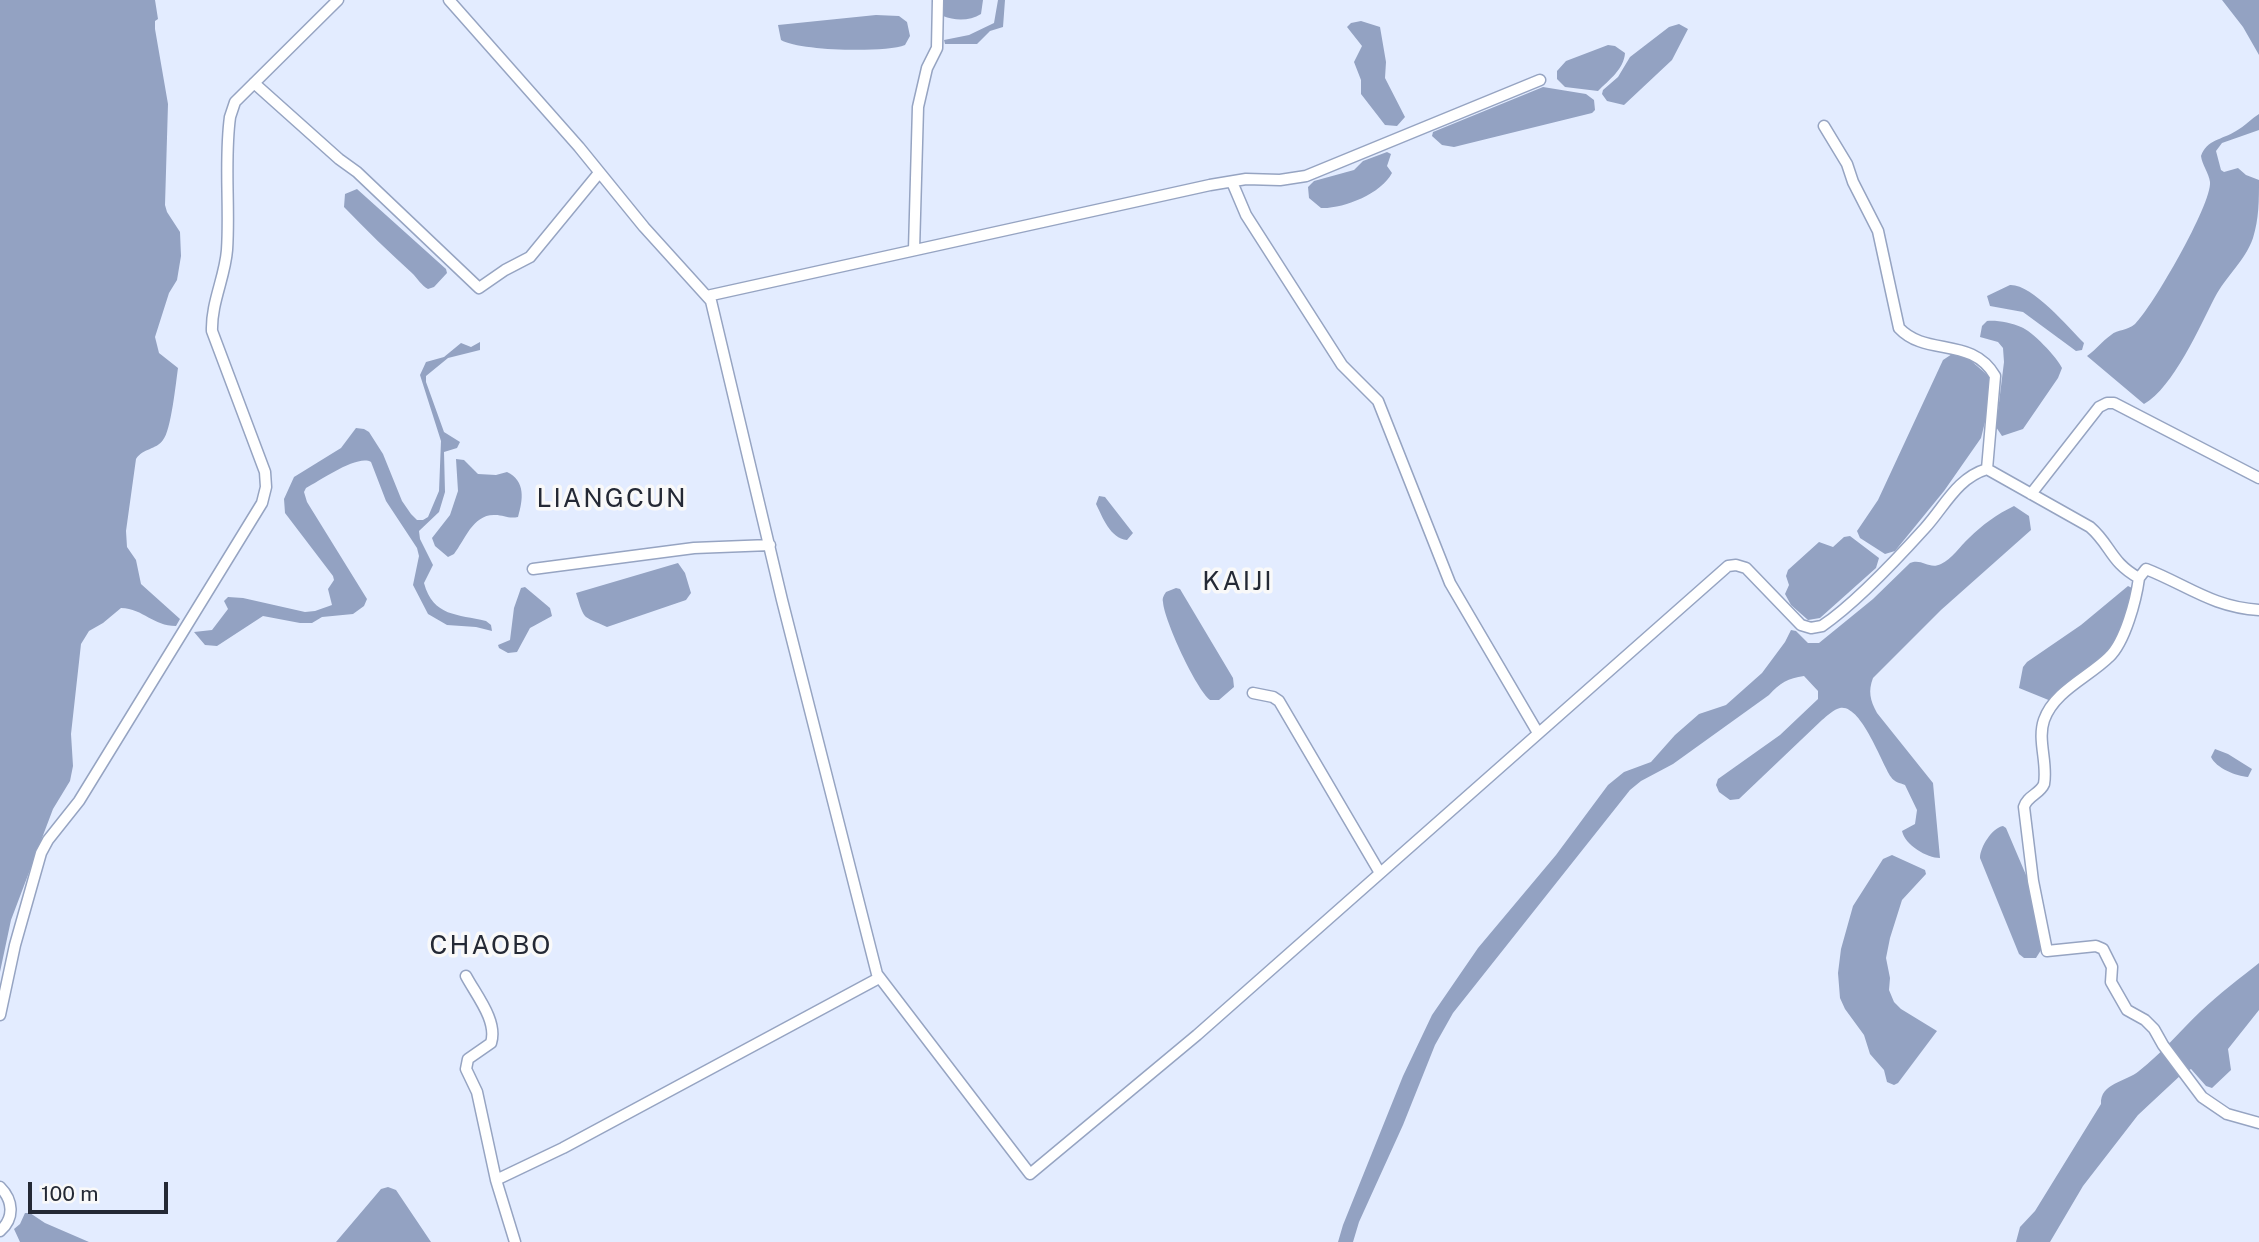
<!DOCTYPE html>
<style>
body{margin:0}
#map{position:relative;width:2259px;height:1242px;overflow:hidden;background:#e3ecff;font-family:"Public Sans",sans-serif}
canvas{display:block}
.scale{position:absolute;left:28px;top:1182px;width:140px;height:32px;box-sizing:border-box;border:4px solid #242935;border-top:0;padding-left:9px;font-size:21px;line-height:24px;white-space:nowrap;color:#242935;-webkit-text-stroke:5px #f9f9f9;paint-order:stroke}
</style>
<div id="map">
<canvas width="2259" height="1242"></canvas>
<div class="scale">100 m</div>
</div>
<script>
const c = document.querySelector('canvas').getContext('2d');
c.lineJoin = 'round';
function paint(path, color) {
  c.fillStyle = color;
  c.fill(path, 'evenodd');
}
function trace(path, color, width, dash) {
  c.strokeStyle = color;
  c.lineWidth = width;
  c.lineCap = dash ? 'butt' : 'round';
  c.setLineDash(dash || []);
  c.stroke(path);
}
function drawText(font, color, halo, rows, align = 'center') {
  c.font = font + ' "Public Sans",sans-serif';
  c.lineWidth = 7;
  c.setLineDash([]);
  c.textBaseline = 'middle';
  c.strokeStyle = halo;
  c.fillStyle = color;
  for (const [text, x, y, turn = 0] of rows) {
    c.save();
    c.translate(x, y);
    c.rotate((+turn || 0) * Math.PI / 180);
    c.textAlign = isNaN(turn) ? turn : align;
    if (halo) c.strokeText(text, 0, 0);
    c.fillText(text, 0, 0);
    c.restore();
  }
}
paint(new Path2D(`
 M0 0H155L158 19 155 21V29L168 104 165 205 167 212 180 232 181 256 177 280 169 293 155 337 159 353 178 368C176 382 171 431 163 440 156 450 143 448 136 459L126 531 127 547 136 560 141 584 180 619 176 626C153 626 144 609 121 608L103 623 89 631 81 644 71 734 73 766 70 781 53 809 11 920 0 972Z
 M942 0H983L981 14C970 21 955 21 943 16Z
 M998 0H1005L1003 27 990 31 977 44H945L944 40 969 35 994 23Z
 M2222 0H2259V55L2243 27Z
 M876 15 899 16 907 22 910 36 905 45C885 53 799 51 781 40L778 25Z
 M1361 21 1380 27 1386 62 1385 78 1405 117 1397 126 1385 125 1361 94V80L1354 62 1362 46 1347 27 1351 23Z
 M1679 24 1688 29 1672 60 1624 105 1607 101 1602 94 1603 90 1618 77 1630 57 1669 27Z
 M1608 45 1615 46 1625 53C1624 69 1609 80 1598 91L1565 87 1557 79V71L1566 61Z
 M1543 87 1586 94 1594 100 1595 110 1592 113 1454 147 1442 145 1432 136 1433 132Z
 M2259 114V130L2222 143 2216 151 2221 170 2224 172 2238 168 2246 175 2259 180C2259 200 2259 219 2253 238 2245 261 2226 276 2215 297 2200 326 2173 388 2144 404L2087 356C2096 350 2102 341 2111 335 2118 329 2127 331 2135 324 2152 308 2212 204 2210 182 2209 173 2202 165 2201 156 2207 139 2222 140 2236 131 2245 126 2251 119 2259 114Z
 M1387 152 1391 154 1387 166 1392 173C1381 194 1343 209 1321 208L1309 198 1308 187 1314 181 1354 170 1363 161Z
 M357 189 446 269 447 273 434 287 428 289C421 285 418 279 413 274 389 252 366 230 344 207L345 194Z
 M2010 285C2032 284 2068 327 2084 343L2082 350 2076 351 2023 312 1990 306 1987 296Z
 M1987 321C1997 320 2012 323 2021 327 2032 331 2057 357 2062 368L2058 378 2023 429 2002 436 1996 427 2004 362 2003 348 1998 342 1980 337 1982 326Z
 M480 342V350L448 358 426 376V382L444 432 460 442 457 448 444 452 445 492 439 512 419 531 420 539 433 565 424 583C433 617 458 614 486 621L491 625 492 631 476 627 447 625 428 614 413 585 419 556 417 548 386 501 371 462C358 454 321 480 306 488L304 492 307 502 367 599 364 606 353 614 322 617 312 623H300L263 616 217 646 205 645 194 632 212 630 228 609 224 601 228 597 243 598 305 612 315 611 332 605 328 589 334 580 333 576 285 513 284 499 294 477 341 448 356 428 364 429 369 432 383 454 402 501 411 514 417 520H423L428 517 439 491 441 441 420 375 426 362 444 357 461 343 471 347Z
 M1952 354 1969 359 1992 379V394L1981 438 1944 491 1895 551 1885 554 1860 538 1857 531 1878 500 1943 360Z
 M456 459 464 460 478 474 496 475 507 472C526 481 523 500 518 517 508 519 504 515 495 515 473 514 465 540 454 554L448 557 435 546 432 538 450 515 458 491Z
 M1099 496 1105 497 1133 533 1127 540C1110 538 1103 518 1096 504Z
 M2014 506 2029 516 2031 530 1941 610 1873 678C1868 691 1870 700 1877 713L1933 783 1940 858C1927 858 1905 845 1902 831L1915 824 1917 810 1905 785C1900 783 1894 782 1891 777 1881 762 1861 704 1840 708 1834 709 1827 716 1822 720L1739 799 1730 800 1719 792 1716 785 1718 779 1780 735 1818 699V691L1804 676C1788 678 1780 683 1769 695L1673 764 1641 781 1630 790 1453 1013 1435 1045 1403 1125 1359 1222 1353 1242H1338L1343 1225 1403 1076 1432 1015 1478 948 1556 855 1608 785 1624 772 1651 762 1675 735 1699 714 1726 705 1762 673 1785 642 1791 630 1796 631 1808 643H1819L1873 599 1910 563C1922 558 1929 570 1941 564 1952 559 1960 546 1969 538 1982 525 1997 514 2014 506Z
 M1850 536 1879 558 1876 568 1820 618 1808 620 1791 605 1785 594 1789 585 1786 576 1788 570 1819 542 1833 547 1844 537Z
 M678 563 685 573 691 593 686 600 607 627C582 615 585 622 576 593Z
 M2128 586 2136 590 2115 643 2106 655 2068 682 2051 701 2019 688 2023 667 2027 662 2081 625Z
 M525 587 550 608 552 616 530 628 517 652 508 653 499 648 498 645 510 640 514 608 521 588Z
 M1176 588 1180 589 1233 678 1234 687 1219 700H1210C1196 689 1164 620 1163 602 1162 598 1164 595 1166 592Z
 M2215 749 2228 754 2252 769 2248 777C2236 776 2216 768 2211 757Z
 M2003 826 2006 828 2029 882 2041 950 2036 958H2024L2019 954 1980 858C1980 847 1992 828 2003 826Z
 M1892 855 1925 870 1926 874 1902 900 1890 938 1886 958 1890 978 1889 990 1894 1002 1901 1009 1937 1031 1898 1083 1894 1085 1887 1082 1884 1070 1870 1054 1864 1035 1845 1009 1840 998 1838 973 1841 949 1853 906 1883 859Z
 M2259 963V1010L2228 1049 2231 1070 2212 1088 2206 1086 2191 1069 2182 1074 2138 1115 2083 1186 2050 1242H2016L2020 1227 2035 1211 2101 1104C2100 1083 2126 1082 2139 1071 2162 1053 2180 1031 2201 1011 2219 994 2240 978 2259 963Z
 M388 1187 396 1190 431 1242H336L381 1189Z
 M25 1213H30L45 1223 89 1242H20L14 1229 20 1224Z`), '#93a2c2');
const minor = new Path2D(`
 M449 0 579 147 644 227 711 301 782 600 877 974 1030 1174 1197 1035 1728 566 1736 565 1746 568 1801 625 1811 628 1822 626C1856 603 1897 559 1925 528 1945 506 1957 478 1987 469L2090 527C2111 545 2110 562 2139 578L2146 569C2187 585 2212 607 2259 610
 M254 83 339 159 357 172 479 288 505 270 530 257 599 173
 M1824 126 1847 164 1853 182 1878 231 1899 328C1926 357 1972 336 1995 376L1987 469
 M1232 182 1246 215 1342 365 1378 401 1450 583 1538 733
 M914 250 918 107 927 68 937 48 938 0
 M707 296 1210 185 1246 179 1280 180 1306 176 1540 80
 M2031 494 2099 407 2107 403H2114L2259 478
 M533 569 694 548 770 545
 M2139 578C2136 600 2125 642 2109 657 2089 677 2054 691 2044 720 2037 740 2048 763 2044 784 2040 794 2027 796 2024 807L2033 881 2047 951 2096 946 2103 949 2112 967 2111 982 2127 1010 2145 1020 2154 1029 2163 1045 2202 1097 2227 1114 2259 1123
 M1253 693 1273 697 1279 701 1380 873
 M466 976C476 995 498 1021 491 1043L468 1059 466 1069 477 1092 496 1180 515 1242
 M0 1015 15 945 41 853 48 840 79 801 262 503 266 487 265 472 212 331C211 303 225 277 227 250 230 206 224 161 230 117L235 102 338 0
 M496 1180 563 1148 879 978
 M0 1187C13 1200 15 1218 0 1231`);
trace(minor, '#96a4c2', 13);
trace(minor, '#fff', 10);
c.letterSpacing = '2px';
drawText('26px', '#242935', '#f9f9f9', [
 ["LIANGCUN",612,499],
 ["KAIJI",1238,582],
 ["CHAOBO",491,946]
]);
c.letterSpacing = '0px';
</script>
